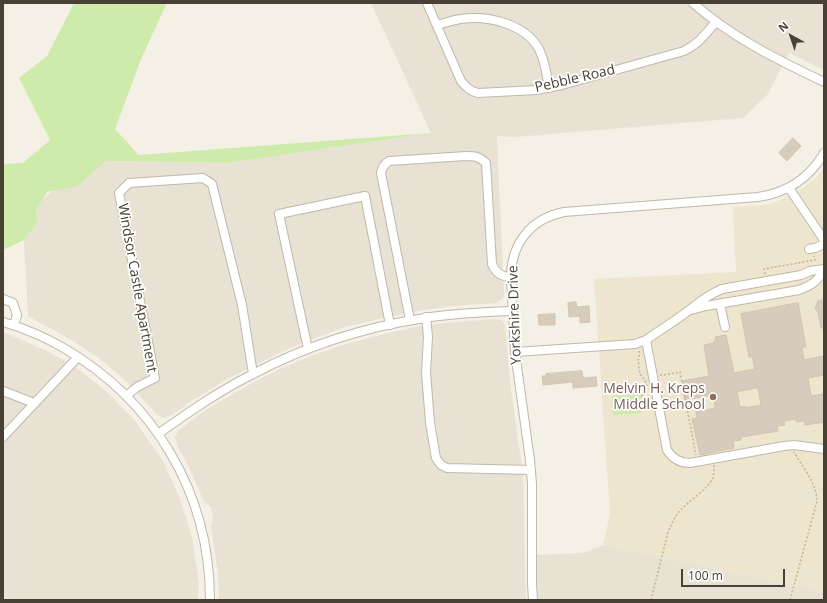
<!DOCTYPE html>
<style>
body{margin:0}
#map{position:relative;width:827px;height:603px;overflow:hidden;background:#f4f0e6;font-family:"Open Sans",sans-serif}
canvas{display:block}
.frame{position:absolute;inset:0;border:4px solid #484035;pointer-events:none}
.north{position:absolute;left:771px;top:16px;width:40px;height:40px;-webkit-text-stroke:3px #fff;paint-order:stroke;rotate:320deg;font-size:11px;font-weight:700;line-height:16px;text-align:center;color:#484035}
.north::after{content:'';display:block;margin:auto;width:14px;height:18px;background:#484035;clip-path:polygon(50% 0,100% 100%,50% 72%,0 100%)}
.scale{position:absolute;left:681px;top:569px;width:104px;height:18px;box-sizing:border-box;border:2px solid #484035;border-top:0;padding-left:5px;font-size:12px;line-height:14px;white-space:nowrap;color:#484035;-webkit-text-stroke:3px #fff;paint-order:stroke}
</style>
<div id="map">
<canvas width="827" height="603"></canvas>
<div class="frame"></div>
<div class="north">N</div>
<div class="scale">100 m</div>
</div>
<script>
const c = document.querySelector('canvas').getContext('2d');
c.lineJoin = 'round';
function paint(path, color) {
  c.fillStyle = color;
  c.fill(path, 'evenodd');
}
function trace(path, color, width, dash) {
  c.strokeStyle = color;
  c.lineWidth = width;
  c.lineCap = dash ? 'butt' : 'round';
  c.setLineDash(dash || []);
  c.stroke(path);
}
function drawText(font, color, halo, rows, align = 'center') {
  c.font = font + ' "Open Sans",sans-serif';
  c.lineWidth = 3.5;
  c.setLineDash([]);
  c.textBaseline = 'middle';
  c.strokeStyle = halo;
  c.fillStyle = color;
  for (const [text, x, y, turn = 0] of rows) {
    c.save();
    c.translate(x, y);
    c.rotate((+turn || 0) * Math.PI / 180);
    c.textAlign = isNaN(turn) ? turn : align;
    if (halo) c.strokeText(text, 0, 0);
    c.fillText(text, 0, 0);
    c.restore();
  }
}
paint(new Path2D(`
 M371 3H824V70L789 53 768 94 743 118 516 137 497 136 504 296 501 300 496 303 453 306 424 310 375 320 345 327 313 339 281 352 227 379 195 399 170 416 163 418 156 414 127 382 104 362 75 342 28 316 24 240 38 222 36 211 42 200 54 190 78 186 106 161 228 163 431 133Z
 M492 319 502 320 505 325 511 390 523 474 526 600H219L218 573 211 527 213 517 211 507 203 500 190 469 177 445 175 437 178 431 207 409 254 382 280 369 311 356 346 344 376 336 410 328 434 324Z
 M3 332 45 350 76 367 108 393 135 421 163 461 180 499 192 537 199 583 198 600H7L3 596Z
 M603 545 824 592V600H533L532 555 582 553Z`), '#e8e2d4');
paint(new Path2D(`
 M824 168V592L603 545 610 514 594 279 736 272 733 207 763 205 776 202 803 188 815 179Z`), '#eee5cf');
paint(new Path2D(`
 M74 3H167L141 59 115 129 139 155 431 133 228 163 106 161 78 186 47 192 36 211 38 222 24 240 3 250V164L23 163 50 140 19 78 47 56Z
 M641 395 642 413 613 415 612 396Z`), '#cfebac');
const building = new Path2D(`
 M793 138 801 146 787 161 779 153Z
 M824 300V328H821L818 312 815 308 818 301Z
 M576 302 577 307 589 306 590 322 580 323V316L569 317 568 303Z
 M798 303 806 347H802L804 360 824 356V375L808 378 811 396 824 394V422L805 425 804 421 796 422V419L784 421 785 425 777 426 778 431 741 437V440L733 441 734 448 700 455 692 419 697 418 696 412 715 408 713 395 685 400 682 381 709 376 704 345 714 343V341H716L715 337 726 335 734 373 755 369 752 357H749L741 314ZM758 388 761 405 745 408V406L740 407 737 392Z
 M555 314V325H539L538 315Z
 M582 371 583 378 596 377 597 386 573 388V382L543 385 542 376H546V374Z`);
paint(building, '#d7ccbb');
trace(building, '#d2c4ae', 1);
const minor = new Path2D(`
 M427 3 461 81C466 87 470 91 478 93L536 90 562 85 684 51C700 43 704 35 716 22
 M693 3C731 37 778 60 824 82
 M437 25C445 23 453 20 461 19 488 15 525 24 539 49 545 61 547 75 549 88
 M789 188 824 240
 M809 249 815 248 824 244
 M3 299 13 303 17 315 14 325
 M720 304 725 327
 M691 310 706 306 799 290C812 285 816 282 824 271
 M426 317 428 337 426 372 430 423 436 458 441 465 447 468 531 470
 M410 320 381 173C382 168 384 164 389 161L466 156C475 156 478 156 486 163L492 264C496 274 501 275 511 278
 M3 322C23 328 43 336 62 347 154 400 210 493 210 600
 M646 340 667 450C672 458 680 463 690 463L784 446 794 445 824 449
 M308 349 279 214 365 196 390 325
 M515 352 635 344 646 340C660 330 675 321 688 311 700 302 707 295 722 289L801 275 810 271 824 269
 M3 391 34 403
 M126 396 137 387 155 378 119 193 129 183 203 178 212 184 242 305 253 374
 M158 434C189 412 219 391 253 374 306 346 365 327 425 318 454 313 483 312 512 311
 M3 437 78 357
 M533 600 532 584V484L530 460 515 352 511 278C511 244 530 219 564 212L758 197C786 193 809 179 824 153`);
trace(minor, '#c0b8a8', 10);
trace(new Path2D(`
 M765 274 764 269 815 260 814 256
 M639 351 640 353 638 360 640 374 645 380 647 387 644 394 641 396
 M660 375H664L680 372 696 455
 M651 600 668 532C671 525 674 518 679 512 687 502 708 489 713 478 714 474 714 469 714 465
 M790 600 817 501C817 484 802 466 794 452`), '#c3b498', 1.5, [2, 2]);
trace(minor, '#fff', 8);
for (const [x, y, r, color] of [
 [713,397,4,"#8d6e63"]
]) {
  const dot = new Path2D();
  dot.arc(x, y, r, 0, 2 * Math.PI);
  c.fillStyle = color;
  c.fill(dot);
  trace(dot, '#fff', 1.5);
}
drawText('14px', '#484035', '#fff', [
 ["Pebble Road",575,79,-13],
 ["Windsor Castle Apartment",137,288,80],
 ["Yorkshire Drive",515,315,-92]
]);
drawText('14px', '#785e54', '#fff', [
 ["Melvin H. Kreps",705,389],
 ["Middle School",705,405]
], 'right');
</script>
